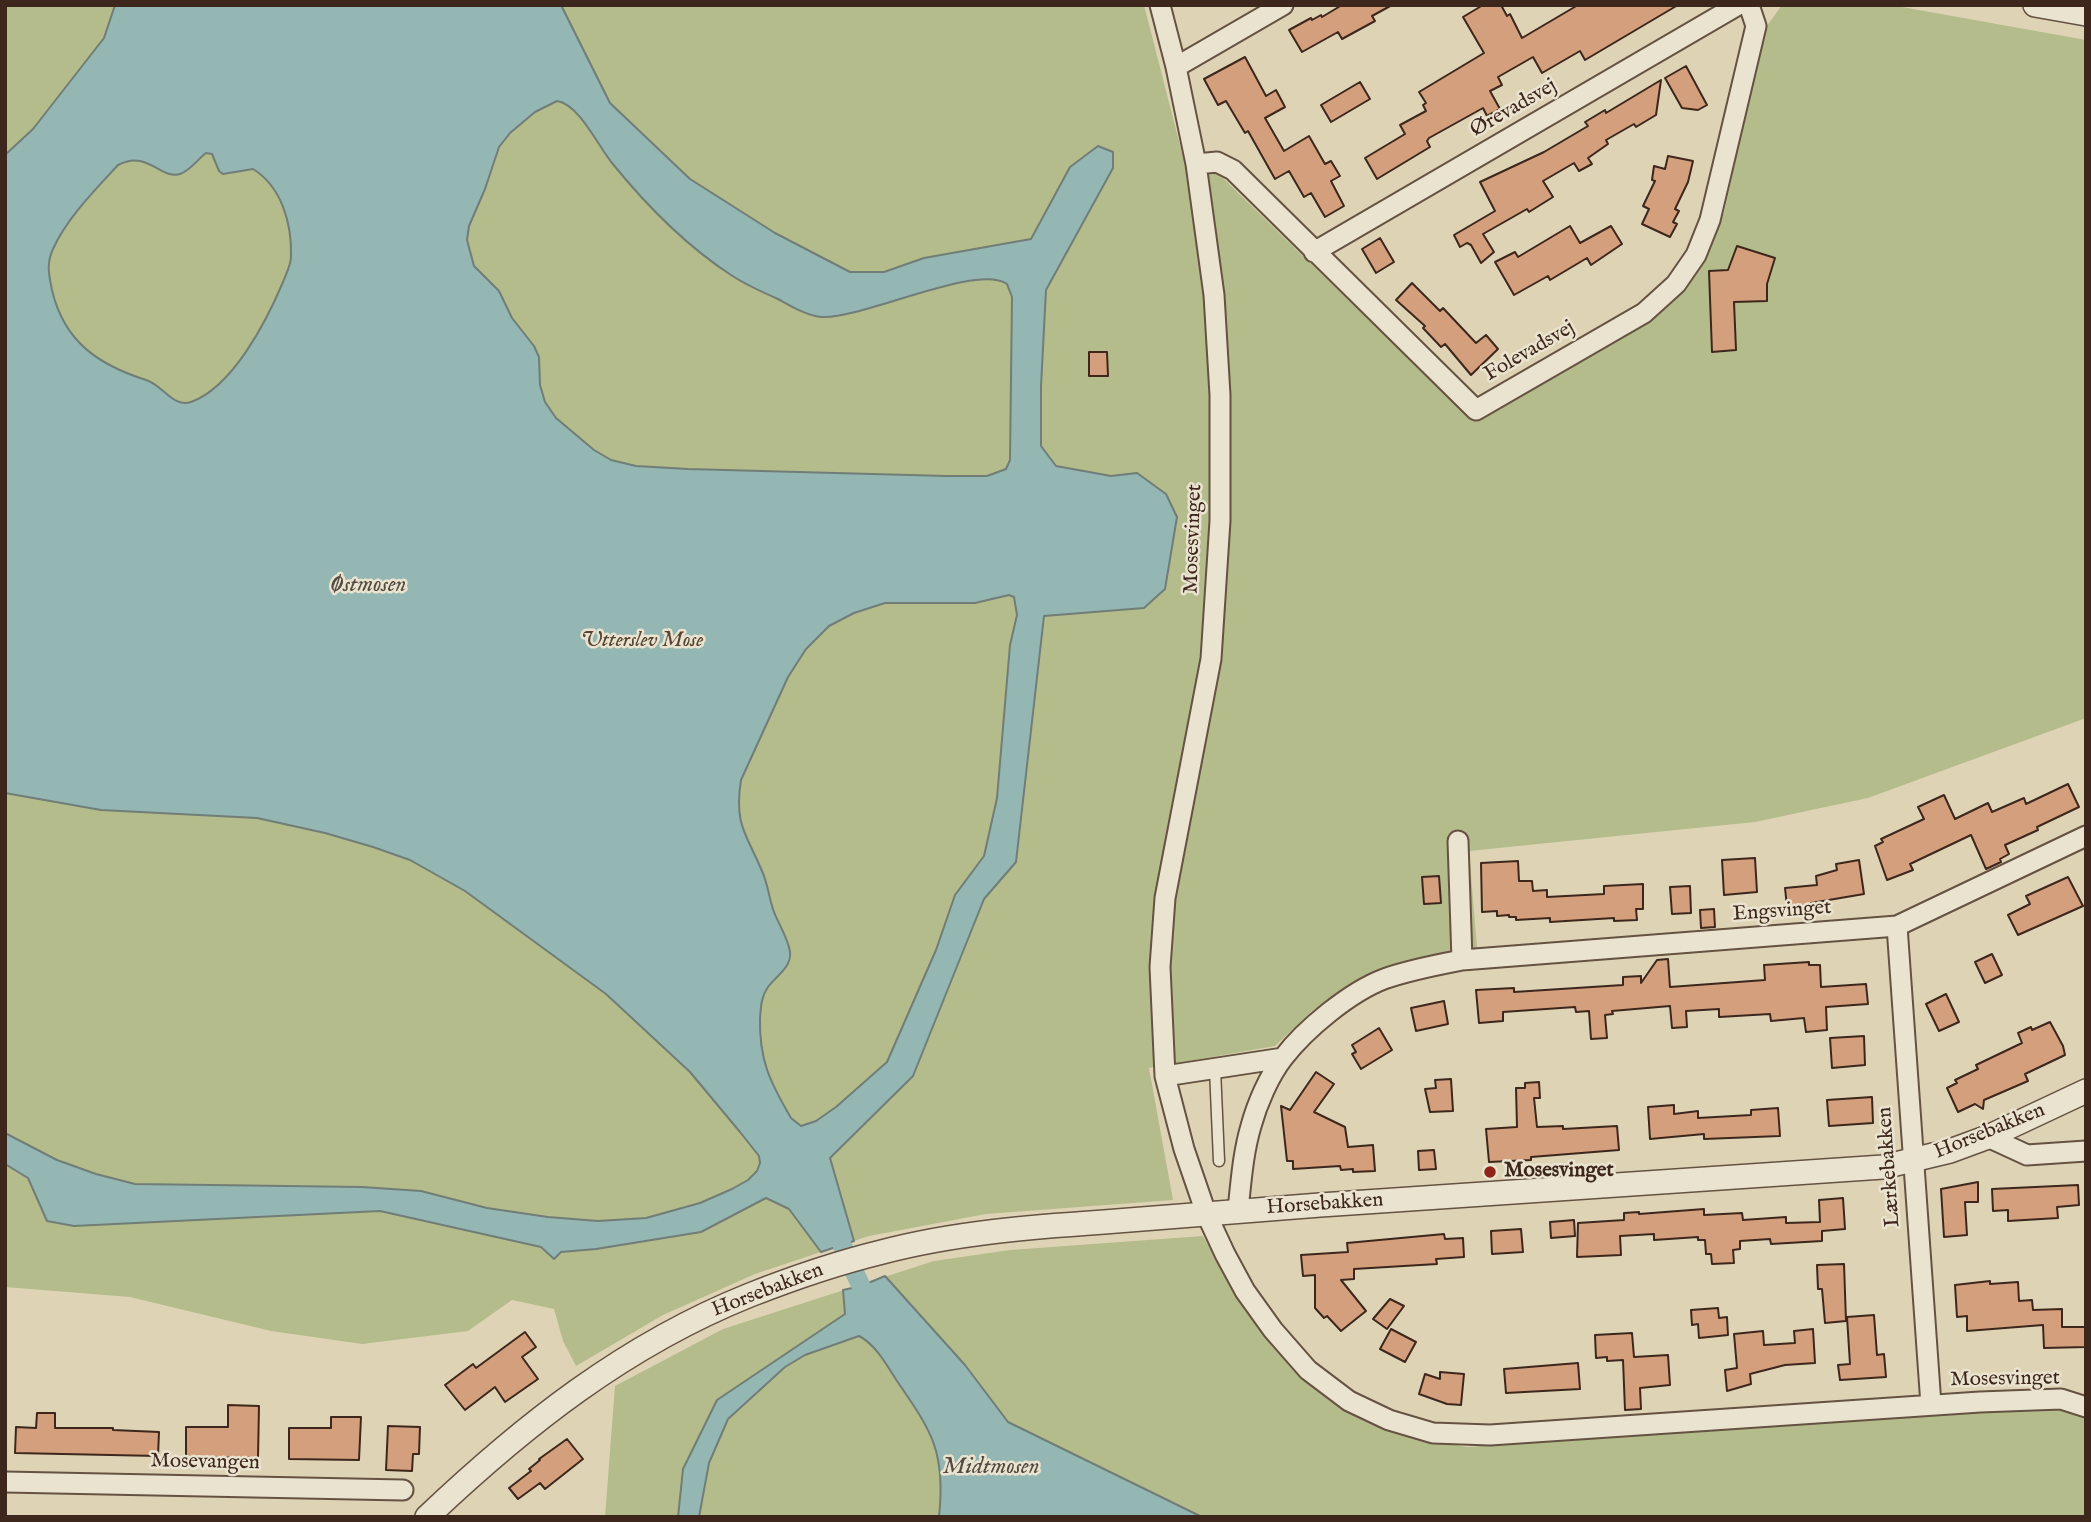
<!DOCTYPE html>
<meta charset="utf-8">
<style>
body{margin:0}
#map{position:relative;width:2091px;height:1522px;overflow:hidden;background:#ded4b5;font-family:"IM FELL English",serif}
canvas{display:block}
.frame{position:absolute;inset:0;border:7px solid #3d271c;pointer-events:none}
</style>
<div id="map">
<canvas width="2091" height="1522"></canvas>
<div class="frame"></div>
</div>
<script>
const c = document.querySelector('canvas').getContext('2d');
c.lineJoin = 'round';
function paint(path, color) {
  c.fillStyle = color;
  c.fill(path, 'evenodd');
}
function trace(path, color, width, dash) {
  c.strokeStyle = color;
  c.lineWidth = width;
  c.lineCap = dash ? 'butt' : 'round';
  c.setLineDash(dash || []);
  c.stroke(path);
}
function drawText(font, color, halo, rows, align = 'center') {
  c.font = font + ' "IM FELL English",serif';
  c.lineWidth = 5;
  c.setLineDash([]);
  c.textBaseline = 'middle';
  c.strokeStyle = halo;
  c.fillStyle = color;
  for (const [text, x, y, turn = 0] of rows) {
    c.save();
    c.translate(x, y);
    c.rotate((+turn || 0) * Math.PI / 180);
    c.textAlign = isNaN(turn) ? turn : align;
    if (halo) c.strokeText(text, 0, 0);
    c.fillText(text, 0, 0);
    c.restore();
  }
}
paint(new Path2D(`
 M5 5H1144L1182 153 1222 177 1468 417 1656 313 1704 253 1724 213 1764 30 1782 5H1891L2086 40V718L1868 798 1755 822 1469 851 1477 948 1404 962 1355 984 1312 1011 1275 1046 1149 1068 1173 1200 986 1214 869 1236 755 1274 663 1315 576 1366 563 1341 554 1309 512 1300 468 1331 362 1344 271 1331 130 1297 5 1287Z
 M1203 1236C1244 1308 1290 1383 1368 1422 1398 1437 1434 1441 1467 1447L2033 1407 2071 1411 2086 1418V1517H605L615 1386 723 1329 934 1261 1010 1250Z`), '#b4bc8b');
const water = new Path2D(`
 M115 5H561L610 103 690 179 775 233 850 272H884L924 258 1031 239 1070 167 1098 146 1113 152V168L1046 290 1041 386V446L1056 466 1111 476 1137 473 1166 494 1177 517 1165 589 1144 608 1044 616 1016 862 984 899 913 1076 830 1158 854 1241 821 1252 789 1209 766 1198 701 1232 596 1249 561 1252 554 1259 541 1247 380 1211 74 1226 47 1221 28 1178 5 1164V1133L57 1160 96 1174 135 1184 362 1187 421 1191 487 1208 548 1217 598 1221 646 1218 700 1203 732 1189 748 1180 757 1171 760 1163 759 1156 740 1132 690 1072 606 994 465 891 410 860 373 847 325 833 257 818 101 810 5 793V155L33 129 104 38ZM557 101C579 104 598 146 612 163 646 205 685 245 731 275 746 285 762 292 778 299 791 306 807 316 822 317 863 319 977 263 1007 284L1012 297 1010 460 1006 469 987 476H946L688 469 636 466 611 460 594 450 556 418 545 402 540 385 539 357 534 346 512 318 499 291 474 266 467 240 469 226 485 189 499 147 510 133 535 112ZM206 153 212 154 219 171 223 174 253 169C282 187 292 224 291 257 291 265 286 274 283 282 267 320 233 387 191 402 173 408 163 385 146 380 99 365 64 342 52 290 49 275 46 264 53 249 67 218 95 190 118 165 147 149 161 180 180 174 190 171 198 159 206 153ZM1009 595 1014 597 1017 615 1010 645 997 798 984 856 955 895 936 950 887 1062 836 1107 816 1121 801 1126 791 1118C770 1082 759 1060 760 1018 761 1007 761 997 768 987 776 976 792 967 790 952 788 938 779 925 774 912 769 899 768 884 762 871 746 833 734 825 741 780L788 677 806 649 829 626 854 613 885 603H975Z
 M885 1276 965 1365 1008 1422 1202 1517H939C946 1452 932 1432 897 1381 886 1364 876 1345 859 1336L805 1355 785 1367 728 1419 709 1463 699 1517H678L683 1469 717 1400 845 1314 843 1290 861 1286Z`);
paint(water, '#94b7b3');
trace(water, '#717d77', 2);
trace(new Path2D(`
 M842 1245 861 1286`), '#94b7b3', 19);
const building = new Path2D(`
 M1342 5H1392L1372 16 1375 21 1342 39 1338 32 1302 52 1289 30 1311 18 1312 20 1321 15 1322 17Z
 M1483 5H1501L1507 16 1510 14 1522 38 1578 5H1678L1585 60 1580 51 1542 73 1533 57 1498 77 1502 85 1490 91 1500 109 1487 116 1483 108 1429 138 1427 141 1430 147 1377 179 1365 158 1405 134 1400 125 1426 111 1423 105 1426 103 1419 92 1484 53 1463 17Z
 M1245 57 1266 96 1276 90 1285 107 1265 118 1284 151 1309 136 1325 164 1331 161 1340 176 1331 181 1344 206 1325 217 1311 193 1304 197 1289 171 1275 179 1248 131 1245 133 1226 101 1218 105 1204 79Z
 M1686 66 1707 105 1698 110 1682 108 1665 78Z
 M1661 80 1656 115 1636 127 1634 124 1606 140 1608 144 1588 158 1592 164 1579 171 1574 163 1543 181 1553 197 1529 212 1527 209 1483 234 1494 252 1481 263 1471 245 1467 243 1460 247 1454 235 1495 211 1480 182 1544 152 1588 126 1585 122 1605 110 1606 113Z
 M1360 82 1370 99 1331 122 1321 105Z
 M1668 156 1693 161 1688 182 1675 209 1679 211 1673 222 1677 224 1670 237 1642 224 1649 209 1643 206 1655 181 1652 180 1654 166 1665 169Z
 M1570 226 1580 243 1611 226 1622 244 1591 265 1587 258 1550 280 1548 276 1514 295 1495 262 1515 252 1518 257Z
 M1380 238 1394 262 1376 273 1362 249Z
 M1737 246 1775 258 1767 284V301L1734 302 1736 350 1712 352 1709 271 1728 270Z
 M1412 283 1440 311 1443 308 1476 343 1486 335 1498 349 1471 375 1445 344 1441 347 1423 328 1425 326 1396 300Z
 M1089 352H1107L1108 376H1089Z
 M2068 784 2079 807 2037 827 2038 830 2005 845 2009 854 2000 859 2001 862 1986 869 1971 835 1910 864 1913 870 1887 880 1875 846 1883 842 1881 839 1924 819 1918 807 1944 795 1955 819 1988 803 1992 812 2024 798 2026 804Z
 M1755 858 1757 892 1724 895 1722 860Z
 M1859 860 1864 894 1811 903V905L1787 907 1785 888 1817 885 1816 876 1837 870 1836 864Z
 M1518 861 1519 881H1532L1533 891 1547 890V897L1604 894V886L1643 884V909H1636L1637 920 1614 921V918L1550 922V918L1516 920V917H1509V915L1497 916V911L1482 912 1481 863Z
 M1439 876 1441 903 1424 904 1422 877Z
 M2068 877 2083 906 2018 935 2008 915 2030 904 2026 896Z
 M1690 886 1691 913 1672 914 1670 887Z
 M1714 909 1715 927 1701 928 1700 910Z
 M1992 954 2002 975 1985 983 1975 962Z
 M1668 959 1670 987 1765 980 1764 965 1809 962V965H1820L1821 987 1866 984 1868 1004 1826 1007 1827 1030 1806 1032 1804 1018 1771 1021 1770 1014 1719 1017V1009L1686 1011 1687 1027 1672 1028 1670 1006 1612 1011 1613 1014 1605 1015 1607 1038 1591 1039 1589 1011 1576 1012 1575 1007 1503 1012V1021L1479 1023 1476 990 1514 988V992L1623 985V977L1641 976V983L1657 960Z
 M1946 994 1959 1022 1939 1031 1926 1004Z
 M1444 1001 1448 1024 1416 1031 1411 1008Z
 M2050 1022 2063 1046 2065 1055 2025 1074 2028 1081 1984 1100 1983 1109 1975 1104 1958 1112 1947 1088 1957 1083 1955 1080 1978 1069 1976 1065 2022 1043 2018 1033 2031 1027 2032 1030Z
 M1379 1028 1392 1050 1361 1069 1352 1054 1356 1052 1352 1045Z
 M1864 1036 1865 1065 1832 1068 1830 1038Z
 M1316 1072 1334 1084 1314 1112 1345 1127 1348 1147 1373 1145 1375 1171 1353 1172V1169L1341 1170 1340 1166 1293 1169V1161H1287L1281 1106 1290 1110Z
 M1451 1079 1453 1111 1430 1112 1425 1089 1436 1088 1435 1080Z
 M1539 1082 1540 1098H1534L1537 1127 1563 1126V1129L1617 1126 1619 1150 1531 1157V1160L1489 1162 1486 1129 1517 1127 1516 1088H1525V1083Z
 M1872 1097 1873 1123 1829 1126 1827 1100Z
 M1674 1105V1114L1698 1111V1118L1751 1115V1110L1778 1108 1780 1136 1704 1139V1134L1650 1139 1648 1107Z
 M1434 1150 1436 1169 1419 1170 1418 1151Z
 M1978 1182V1202H1965L1967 1235 1944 1237 1941 1189Z
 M2078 1185 2079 1205 2057 1207 2058 1218 2008 1221V1210L1993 1211 1992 1189Z
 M1843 1198 1845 1229 1822 1231V1241L1771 1244 1770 1239 1740 1241V1249L1733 1250 1734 1263 1712 1264 1711 1254H1706L1705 1240H1698V1237L1654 1240V1234L1620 1236 1621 1255 1577 1257 1578 1223 1624 1220V1213L1639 1212V1214L1704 1209V1215L1742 1213 1743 1220 1786 1217V1223L1820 1222 1819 1200Z
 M1574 1220 1575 1236 1551 1238 1550 1222Z
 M1521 1229 1523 1252 1492 1254 1491 1231Z
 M1444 1234 1445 1239 1463 1238 1464 1257 1436 1259 1437 1264 1354 1269V1279L1341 1280 1366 1311 1341 1331 1327 1316 1324 1318 1315 1308V1275L1303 1276 1301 1255 1348 1252 1347 1243Z
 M1844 1264 1846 1321 1825 1323 1822 1289H1818L1817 1265Z
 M1990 1281V1284L2018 1282 2019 1301 2032 1300 2033 1310 2062 1309V1327H2086V1347L2044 1348 2043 1325 1967 1331V1316L1957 1317 1955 1285Z
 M1390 1299 1404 1306 1387 1329 1373 1319Z
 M1718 1308 1719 1318 1727 1317 1728 1335 1699 1338 1698 1324 1692 1325 1691 1310Z
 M1874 1315 1877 1355 1884 1354 1886 1377 1840 1380 1838 1365 1850 1364 1847 1317Z
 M1391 1329 1416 1342 1405 1362 1380 1349Z
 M1813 1329 1815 1363 1785 1365 1750 1374 1751 1384 1727 1391 1725 1370 1737 1368 1734 1334 1763 1331 1764 1345 1795 1343 1794 1331Z
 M525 1332 536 1347 522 1357 538 1379 505 1402 495 1387 465 1410 445 1385 473 1364 476 1368Z
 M1632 1333 1634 1357 1668 1355 1670 1385 1640 1388 1641 1409 1625 1410 1623 1360 1607 1361V1357L1596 1358 1595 1335Z
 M1578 1363 1580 1389 1506 1393 1504 1369Z
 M1440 1372 1464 1374 1461 1405 1447 1404 1419 1394 1425 1374 1440 1379Z
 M228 1405 259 1406 258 1458 186 1457V1427H228Z
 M37 1413H55V1428H113V1430L159 1432 158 1456 15 1453 16 1427 36 1428Z
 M331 1417H361L359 1460 289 1459V1428H331Z
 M388 1426 420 1427 419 1454H413L412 1471 386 1470Z
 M567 1439 583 1459 545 1489 540 1483 518 1499 509 1488 531 1471 529 1469 540 1460 539 1459Z`);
paint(building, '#d49f7c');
trace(building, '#3d271c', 2);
const service = new Path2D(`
 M1215 1069 1219 1161`);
const minor = new Path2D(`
 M1160 5 1176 67 1196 164 1214 295 1220 395V521L1211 659 1165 898 1160 967 1165 1076 1184 1149 1206 1213 1225 1254 1245 1291 1273 1330 1308 1370 1349 1401 1389 1420 1433 1433 1490 1435 1980 1402 2061 1399 2086 1407
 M1176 67 1283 5
 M1196 164 1217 162 1233 170 1476 410 1644 313 1676 284 1696 255 1710 220 1756 26 1749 5
 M1314 252 1738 5
 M1458 841 1462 960
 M1897 926 1931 1405
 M1165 1076 1283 1058
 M1988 1137 2027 1155 2086 1151
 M1238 1210C1241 1182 1243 1153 1251 1126 1257 1104 1269 1076 1283 1058 1305 1029 1350 992 1384 979 1409 970 1436 965 1462 960L1897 926 2086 836
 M5 1482 403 1490`);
const tertiary = new Path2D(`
 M2035 5 2086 14
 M427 1517C523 1426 625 1345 750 1295 793 1278 837 1263 882 1252 954 1233 1030 1227 1104 1222 1176 1216 1248 1210 1320 1205 1508 1193 1696 1180 1883 1167L1950 1151 1988 1137 2086 1091`);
trace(service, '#655242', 13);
trace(minor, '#655242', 23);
trace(tertiary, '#655242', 26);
trace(service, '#eae3cf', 10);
trace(minor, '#eae3cf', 19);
trace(tertiary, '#eae3cf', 23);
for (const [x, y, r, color] of [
 [1490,1172,7,"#8f2418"]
]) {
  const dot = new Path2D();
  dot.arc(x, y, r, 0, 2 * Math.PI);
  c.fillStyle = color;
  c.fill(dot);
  trace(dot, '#eae3cf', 2.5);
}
drawText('21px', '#3d271c', '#eae3cf', [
 ["Ørevadsvej",1514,109,-30],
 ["Folevadsvej",1530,352,-30],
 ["Mosesvinget",1194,539,-88],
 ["Engsvinget",1782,912,-4],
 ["Horsebakken",1990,1132,-22],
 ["Lærkebakken",1890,1167,-94],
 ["Horsebakken",1325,1205,-4],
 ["Horsebakken",768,1291,-21],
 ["Mosesvinget",2005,1380,-1],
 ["Mosevangen",205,1463,1]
]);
drawText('italic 21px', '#554532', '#eae3cf', [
 ["Utterslev Mose",642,642]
]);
drawText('bold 21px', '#3d271c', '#eae3cf', [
 ["Mosesvinget",1504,1172]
], 'left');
drawText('italic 23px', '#534b42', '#eae3cf', [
 ["Østmosen",368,586],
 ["Midtmosen",991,1468]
]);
</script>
